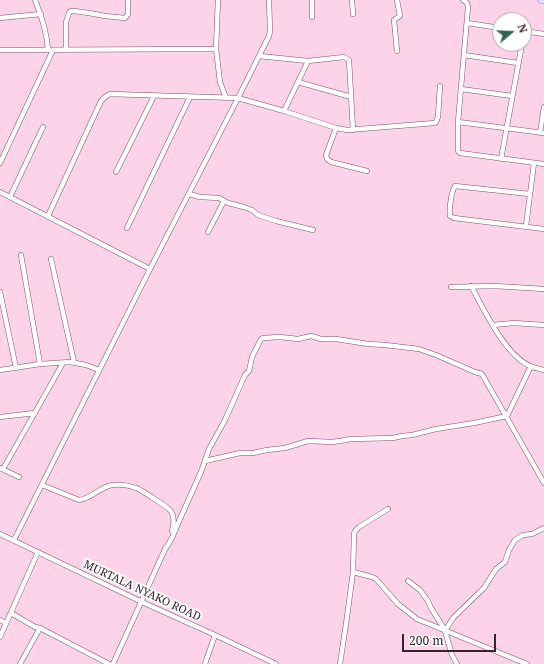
<!DOCTYPE html>
<style>
body{margin:0}
#map{position:relative;width:544px;height:664px;overflow:hidden;background:#fcd3e9;font-family:"Noto Serif",serif}
canvas{display:block}
.north{position:absolute;left:492px;top:12px;width:40px;height:40px;box-sizing:border-box;background:#fff;border:1px solid #aea7ab;border-radius:50%;rotate:71deg;font-size:11px;font-weight:700;line-height:16px;text-align:center;color:#35232d}
.north::after{content:'';display:block;margin:auto;width:14px;height:18px;background:#2d6750;clip-path:polygon(50% 0,100% 100%,50% 72%,0 100%)}
.scale{position:absolute;left:402px;top:634px;width:94px;height:18px;box-sizing:border-box;border:2px solid #35232d;border-top:0;padding-left:5px;font-size:12px;line-height:14px;white-space:nowrap;color:#35232d;-webkit-text-stroke:3px #fff;paint-order:stroke}
</style>
<div id="map">
<canvas width="544" height="664"></canvas>
<div class="north">N</div>
<div class="scale">200 m</div>
</div>
<script>
const c = document.querySelector('canvas').getContext('2d');
c.lineJoin = 'round';
function trace(path, color, width, dash) {
  c.strokeStyle = color;
  c.lineWidth = width;
  c.lineCap = dash ? 'butt' : 'round';
  c.setLineDash(dash || []);
  c.stroke(path);
}
function drawText(font, color, halo, rows, align = 'center') {
  c.font = font + ' "Noto Serif",serif';
  c.lineWidth = 4;
  c.setLineDash([]);
  c.textBaseline = 'middle';
  c.strokeStyle = halo;
  c.fillStyle = color;
  for (const [text, x, y, turn = 0] of rows) {
    c.save();
    c.translate(x, y);
    c.rotate((+turn || 0) * Math.PI / 180);
    c.textAlign = isNaN(turn) ? turn : align;
    if (halo) c.strokeText(text, 0, 0);
    c.fillText(text, 0, 0);
    c.restore();
  }
}
const minor = new Path2D(`
 M35 0C42 17 47 32 48 50
 M218 0 216 49 220 82 226 98
 M312 0V17
 M352 0 353 14
 M463 0 467 3 468 7 458 122V151L460 153 544 164
 M0 18 41 14
 M467 23 500 28
 M524 31 544 34
 M0 50 216 49
 M66 50V22L69 13 71 11H74L89 13 105 16 125 18 128 14V0
 M397 51 394 20 400 16 397 0
 M464 55 518 63
 M259 56 308 61 344 57 349 60 353 130
 M298 82 351 97
 M461 89 512 96
 M284 111 308 61
 M458 122 544 133
 M336 128 326 155 327 159 331 162 367 171
 M540 133 544 107
 M501 159 522 44
 M0 163 53 50
 M116 172 154 96
 M0 192 150 269
 M189 194 200 197 219 198 228 203 244 207 252 210 258 215 276 221 313 230
 M530 194 455 186C451 193 449 209 450 216L454 218 544 229
 M10 197 43 127
 M48 216 101 101C104 97 106 96 110 94L238 98 284 111 336 128 347 130 435 123 436 122 438 117 440 86
 M526 226 534 163
 M127 228 190 97
 M208 232 224 201
 M21 255 40 364
 M51 259 74 362
 M471 286C485 311 505 356 532 367 536 368 540 369 544 370
 M451 287 495 286 528 288 544 289
 M0 292 16 368
 M493 325 514 323 544 325
 M0 370 40 364 70 362 86 365 99 370
 M0 417 35 413
 M205 461 240 453H253L267 450 285 448 308 441 332 442 340 441 351 439 393 438 402 436 412 435 436 429 474 423 507 416 531 366
 M0 468 19 477
 M3 469 63 363
 M42 485 79 500C91 499 100 487 112 485 119 484 130 486 136 488 140 489 167 507 170 510 175 516 174 524 172 531
 M0 534 142 602 215 635 276 664
 M14 540 150 269 238 98 269 36 270 31 269 0
 M166 548 172 538 179 521 201 472 209 449 225 420 245 375 249 371 252 357 261 339 263 338 280 337 298 339 311 336 321 339H336L368 344 385 345 419 349 436 355 475 372 482 374 544 483
 M353 572 372 577 376 579 398 604 417 619 527 664
 M408 581 420 590 428 601 431 608 445 630
 M11 613 35 627 40 628 109 664
 M0 620 6 623
 M0 637 38 552
 M20 664 40 628
 M113 664 166 547
 M205 664 215 635
 M340 664 347 617 353 572 354 534 355 531 359 527 388 509
 M457 664 452 655 445 631 453 618 484 588 496 569 505 562 509 550 515 540 523 535 532 534 544 528`);
const major = new Path2D(`
 M541 0H544`);
trace(minor, '#7b5069', 5.5);
trace(major, '#948eaf', 7);
trace(minor, '#fff', 4.5);
trace(major, '#dddef9', 6);
drawText('11px', '#35232d', '#fff', [
 ["MURTALA NYAKO ROAD",142,591,25]
]);
</script>
